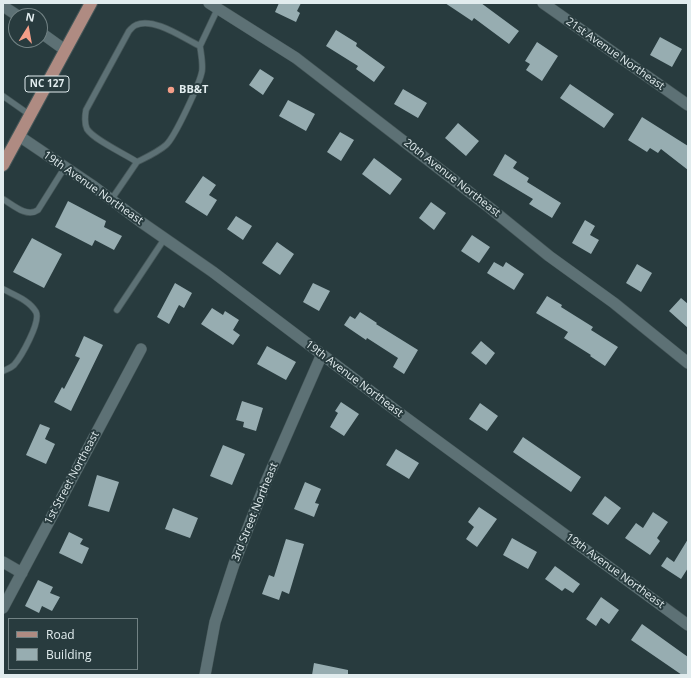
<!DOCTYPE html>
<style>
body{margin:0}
#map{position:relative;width:691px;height:678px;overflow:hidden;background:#283b3e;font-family:"Open Sans",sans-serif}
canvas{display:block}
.frame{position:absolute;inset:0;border:4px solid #e1ecee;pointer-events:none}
.legend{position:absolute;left:8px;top:618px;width:130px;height:52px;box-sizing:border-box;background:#283b3e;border:1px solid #728284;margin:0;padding:5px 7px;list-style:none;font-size:12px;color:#e1ecee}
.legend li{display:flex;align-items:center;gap:8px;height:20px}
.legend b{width:20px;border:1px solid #728284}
.north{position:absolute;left:8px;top:8px;width:40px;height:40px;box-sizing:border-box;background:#283b3e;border:1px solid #728284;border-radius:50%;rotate:11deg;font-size:11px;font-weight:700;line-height:16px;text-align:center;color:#e1ecee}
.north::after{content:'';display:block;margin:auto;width:14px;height:18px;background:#f49e88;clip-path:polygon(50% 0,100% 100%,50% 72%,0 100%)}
</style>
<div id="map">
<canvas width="691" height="678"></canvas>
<div class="frame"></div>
<ul class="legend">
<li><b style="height:5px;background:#af8b82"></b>Road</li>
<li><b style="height:11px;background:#97adb1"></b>Building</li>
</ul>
<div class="north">N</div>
</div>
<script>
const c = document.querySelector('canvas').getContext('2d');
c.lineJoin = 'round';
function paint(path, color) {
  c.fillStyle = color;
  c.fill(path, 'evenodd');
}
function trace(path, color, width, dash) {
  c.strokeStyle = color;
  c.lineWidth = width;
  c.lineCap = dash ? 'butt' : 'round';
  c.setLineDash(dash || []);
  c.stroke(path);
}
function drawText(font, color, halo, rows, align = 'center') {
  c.font = font + ' "Open Sans",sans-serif';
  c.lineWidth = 4;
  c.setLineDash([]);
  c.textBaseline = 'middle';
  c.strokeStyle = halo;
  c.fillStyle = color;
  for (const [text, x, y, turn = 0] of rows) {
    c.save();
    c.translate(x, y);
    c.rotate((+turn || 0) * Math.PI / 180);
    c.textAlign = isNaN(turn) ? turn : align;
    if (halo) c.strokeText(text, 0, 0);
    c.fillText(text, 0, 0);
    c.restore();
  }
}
paint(new Path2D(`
 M279 3H301L297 11 300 13 296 22 275 12Z
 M445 3H481L519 31 509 44 474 18 472 21Z
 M336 30 357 43 356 46 385 67 374 82 356 69 358 66 326 46Z
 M660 37 682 49 672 67 650 55Z
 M537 42 558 56 542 81 526 70 530 64 525 61Z
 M260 69 274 78 263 95 249 85Z
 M570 84 614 114 604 128 560 98Z
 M403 89 427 103 418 118 394 104Z
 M288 100 315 114 306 131 279 116Z
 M642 117 688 146V170L661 149 658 153 650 148 647 152 628 140Z
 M458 123 479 141 466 156 445 138Z
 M340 132 354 140 341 161 327 152Z
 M505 154 517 162 513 168 529 178 527 182 561 203 552 218 529 204 533 199 493 175Z
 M374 158 402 179 390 195 362 174Z
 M203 176 216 185 209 195 217 200 207 216 185 202Z
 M68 201 106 221 104 227 122 236 114 250 95 240 92 246 55 227Z
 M431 202 446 213 434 230 419 218Z
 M236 216 252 226 243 240 227 229Z
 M585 220 595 226 590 235 599 240 591 254 572 243Z
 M472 235 490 247 479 263 461 251Z
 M32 238 62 254 44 288 13 272Z
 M277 242 294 254 280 275 262 263Z
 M494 262 503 267 506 262 524 274 514 290 487 273Z
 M637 264 652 273 641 292 626 283Z
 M175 283 192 293 184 308 179 305 169 324 157 317Z
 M313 283 330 291 319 311 303 302Z
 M547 296 562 305 561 307 593 327 591 330 618 347 605 366 590 356 591 355 564 338 568 332 536 313Z
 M681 298 688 304V328L669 311Z
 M212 308 223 315 225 311 239 320 233 330 240 335 233 345 201 324Z
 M360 312 377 323 376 324 418 350 404 374 393 367 398 358 367 338 366 340 344 325 350 316 355 319Z
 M84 336 103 345 71 411 54 402 62 387 64 389 80 358 75 356Z
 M481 341 495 353 486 365 471 353Z
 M267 346 296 362 286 380 257 364Z
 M242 401 263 408 256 431 243 427 244 422 236 420Z
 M341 402 359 414 344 436 330 427 338 413 335 411Z
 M480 403 498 416 487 431 469 419Z
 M40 424 50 428 45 439 55 444 46 464 26 455Z
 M523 437 581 477 571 492 513 452Z
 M223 445 245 454 232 485 210 476Z
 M396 449 419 463 409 479 386 465Z
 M97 475 119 482 109 512 88 506Z
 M305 482 321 489 315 503 319 504 314 517 294 509Z
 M605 496 621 508 608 525 592 514Z
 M479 507 497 519 477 547 466 539 474 527 468 522Z
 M173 508 198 518 190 538 165 529Z
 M653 512 668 522 657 538 660 541 650 555 625 538 636 523 643 528Z
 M69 532 83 539 80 544 89 548 82 564 59 553Z
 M512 538 537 552 528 569 503 555Z
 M286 539 304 544 289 594 282 591 279 600 262 594 269 575 274 577Z
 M688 539V568L681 579 661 566 667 557 674 562Z
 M555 566 580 584 573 593 565 588 562 591 545 579Z
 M38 580 53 587 50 593 60 597 52 611 42 606 39 613 25 606Z
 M601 597 619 610 609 624 601 618 596 626 586 619Z
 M642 624 688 657V675H682L631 640Z
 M314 663 348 670V675H312Z`), '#97adb1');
const lane = new Path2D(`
 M3 96 30 115
 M137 162C147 157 158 152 166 145 175 137 200 83 202 71 203 63 201 54 200 46
 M3 199C13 205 27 218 38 210L65 167
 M111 200 137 162C125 154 94 140 87 129 84 123 85 116 86 110L129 31C131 29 133 26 136 25 154 17 183 38 200 46L218 8
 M3 289C14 295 29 300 36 312 41 322 21 357 14 365 11 368 7 369 3 371
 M117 310 165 238`);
const street = new Path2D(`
 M209 3 296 58 490 208 549 256 614 303 688 363
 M543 3 688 105
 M3 6 18 16
 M40 32 65 50
 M19 136 93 186 141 222 213 272 398 412 688 625
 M3 562 22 573
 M3 608 141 349
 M205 675 215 622 234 564 266 482 322 354`);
const primary = new Path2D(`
 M3 165 91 3`);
trace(lane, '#465759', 7);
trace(street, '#465759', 12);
trace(primary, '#465759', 14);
trace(lane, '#5d7175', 5.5);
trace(street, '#5d7175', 11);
trace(primary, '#af8b82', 12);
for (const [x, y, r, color] of [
 [171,90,4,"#f49e88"]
]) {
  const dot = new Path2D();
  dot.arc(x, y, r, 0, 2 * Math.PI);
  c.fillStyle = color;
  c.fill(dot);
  trace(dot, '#283b3e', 1.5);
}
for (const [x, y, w] of [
 [47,84,44]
]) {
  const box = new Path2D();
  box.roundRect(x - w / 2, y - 8, w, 16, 3);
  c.fillStyle = '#283b3e';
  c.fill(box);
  trace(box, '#e1ecee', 1);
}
drawText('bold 10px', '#e1ecee', null, [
 ["NC 127",47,84]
]);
drawText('11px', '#e1ecee', '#283b3e', [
 ["21st Avenue Northeast",615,54,35],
 ["20th Avenue Northeast",452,178,38],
 ["19th Avenue Northeast",93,188,35],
 ["19th Avenue Northeast",354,379,37],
 ["1st Street Northeast",72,478,-62],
 ["3rd Street Northeast",255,512,-68],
 ["19th Avenue Northeast",615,571,36]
]);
drawText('bold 11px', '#e1ecee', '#283b3e', [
 ["BB&T",179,90]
], 'left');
</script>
